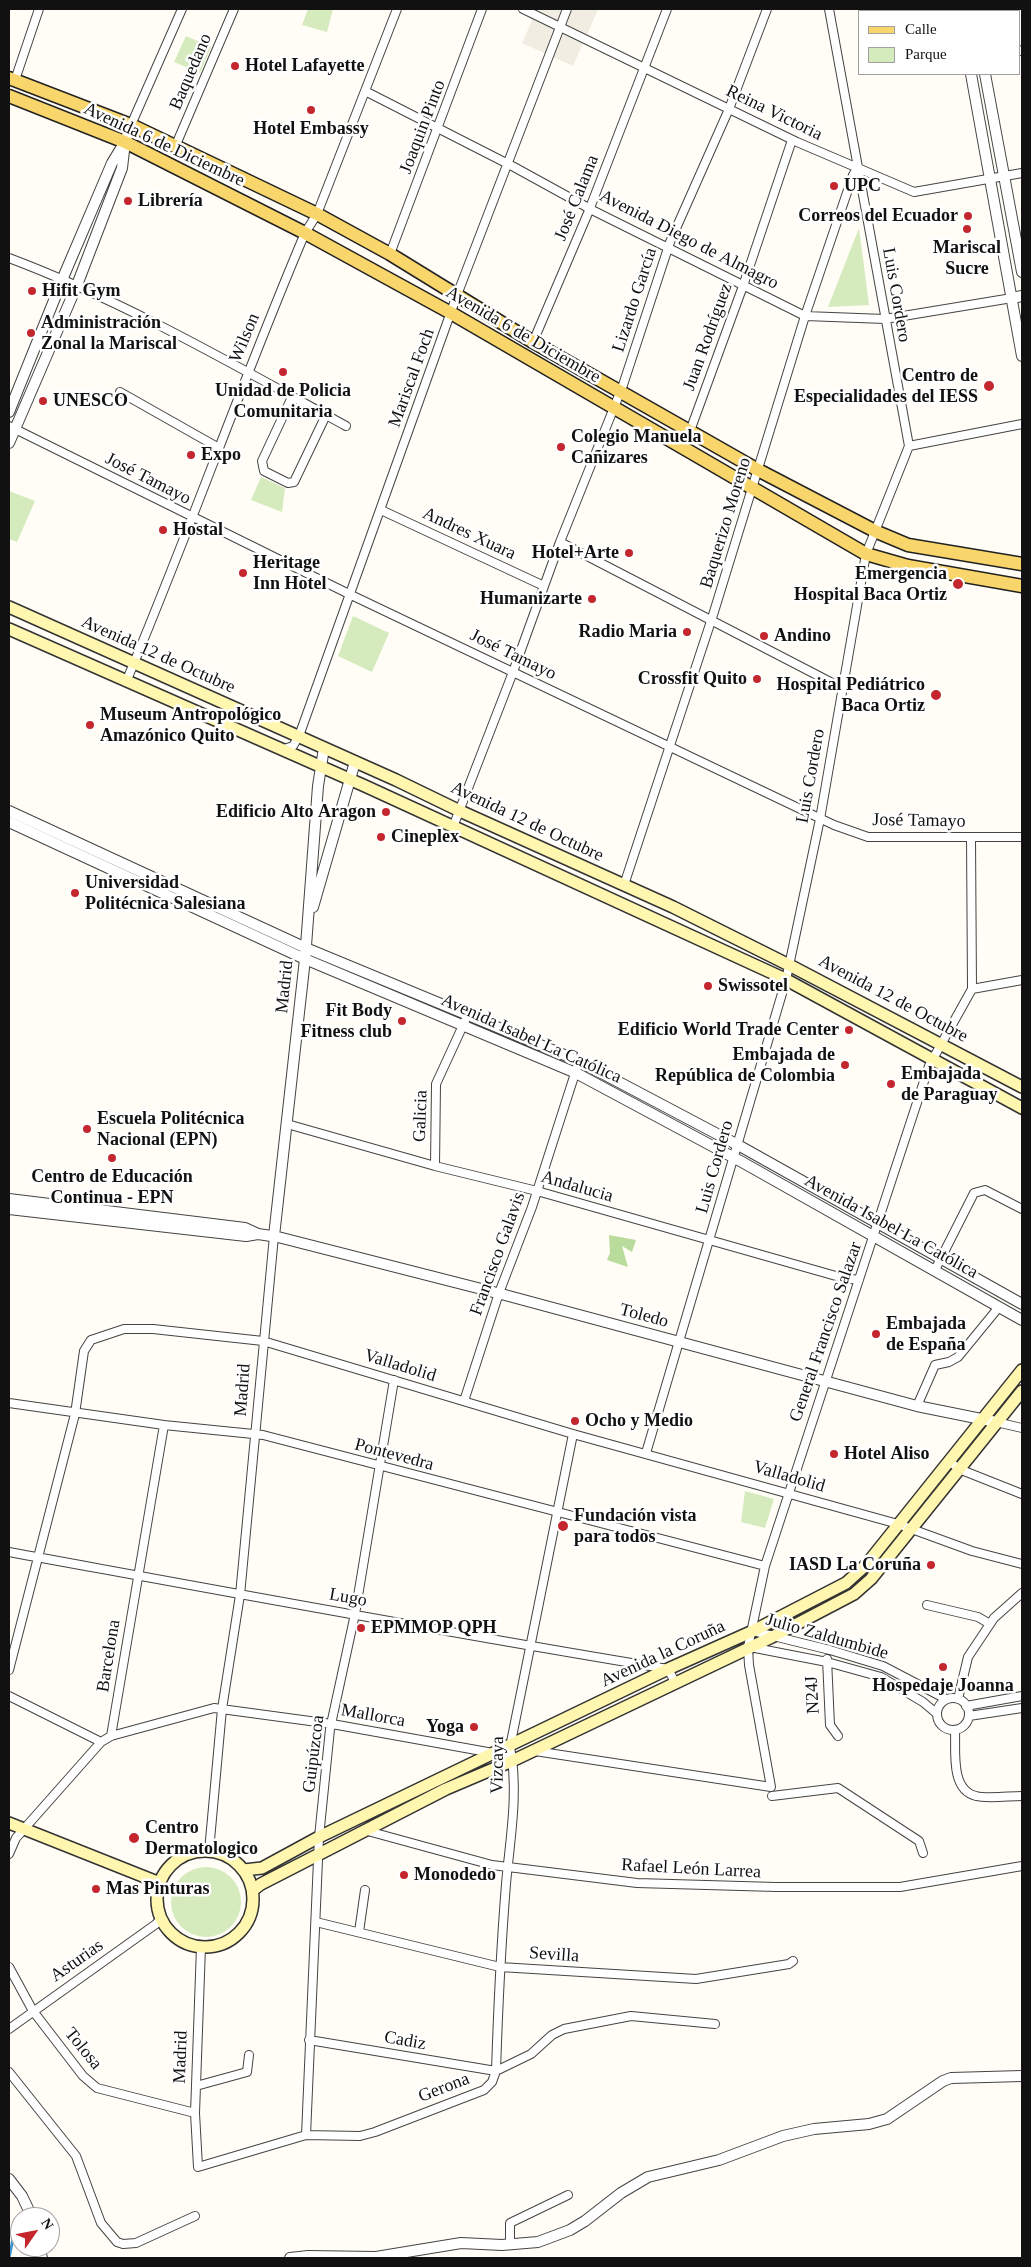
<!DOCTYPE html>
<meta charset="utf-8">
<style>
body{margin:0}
#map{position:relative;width:1031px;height:2267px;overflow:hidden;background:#fffdf5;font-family:Georgia,serif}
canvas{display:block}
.frame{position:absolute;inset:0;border:10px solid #111;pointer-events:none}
.legend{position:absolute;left:858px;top:10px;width:162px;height:65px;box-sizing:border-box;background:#fff;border:1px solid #a0a0a0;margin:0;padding:6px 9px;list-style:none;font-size:15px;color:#111}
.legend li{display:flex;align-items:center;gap:10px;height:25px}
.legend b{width:25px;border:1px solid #a0a0a0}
.north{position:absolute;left:10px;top:2207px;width:50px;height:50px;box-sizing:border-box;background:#fff;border:1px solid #a0a0a0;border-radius:50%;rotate:57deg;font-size:14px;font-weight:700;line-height:20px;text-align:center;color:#111}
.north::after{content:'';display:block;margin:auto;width:18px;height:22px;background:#c4262e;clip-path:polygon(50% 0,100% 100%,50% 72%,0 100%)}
</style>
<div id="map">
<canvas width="1031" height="2267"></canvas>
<div class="frame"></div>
<ul class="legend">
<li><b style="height:6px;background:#f9d66b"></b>Calle</li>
<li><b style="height:14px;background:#d5ebbd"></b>Parque</li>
</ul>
<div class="north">N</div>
</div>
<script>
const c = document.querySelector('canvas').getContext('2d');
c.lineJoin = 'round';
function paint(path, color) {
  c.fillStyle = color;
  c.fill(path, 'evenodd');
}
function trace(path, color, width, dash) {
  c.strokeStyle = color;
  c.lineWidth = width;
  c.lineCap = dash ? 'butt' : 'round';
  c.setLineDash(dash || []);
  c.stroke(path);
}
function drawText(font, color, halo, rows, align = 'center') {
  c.font = font + ' Georgia,serif';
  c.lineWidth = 5;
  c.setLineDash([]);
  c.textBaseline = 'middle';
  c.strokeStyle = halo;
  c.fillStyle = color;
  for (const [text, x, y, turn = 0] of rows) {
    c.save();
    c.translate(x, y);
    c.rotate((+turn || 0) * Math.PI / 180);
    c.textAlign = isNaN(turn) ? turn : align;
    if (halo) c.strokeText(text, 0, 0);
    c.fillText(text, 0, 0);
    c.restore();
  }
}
paint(new Path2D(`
 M308 9H333L327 32 302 25Z
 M186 36 211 47 200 73 174 62Z
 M859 228 869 305 828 307Z
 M261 477 285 488 282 512 251 500Z
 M9 491 35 501 17 542 9 539Z
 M353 616 389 633 372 672 338 656Z
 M745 1491 774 1499 765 1528 741 1522Z
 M171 1902a35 35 0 1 1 70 0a35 35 0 1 1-70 0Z`), '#d5ebbd');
paint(new Path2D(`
 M609 1235 636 1240 632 1252 622 1246 628 1267 607 1260 610 1253Z`), '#b9dc9c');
paint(new Path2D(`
 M537 9 598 10 573 66 522 43Z`), '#f1ede2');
trace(new Path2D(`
 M9 2258 14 2234 20 2225`), '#3f96cf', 3);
const minor = new Path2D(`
 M523 9 797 142 914 192 1022 173
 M1020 51 1022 50
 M15 80 39 9
 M365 91 514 167 594 211 805 316 885 319 1012 298
 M131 125 182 9
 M175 147 234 9
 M390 254 482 9
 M9 258C126 302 236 366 346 426
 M533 342 588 213 667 9
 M120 392 219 448
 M292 397 262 461 264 471 288 483 294 482 326 415
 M9 426 349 594 834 825 868 837H1022
 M690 431 743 286 792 140
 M909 446 1022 424
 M381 510 544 586
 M560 542 842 688
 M126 682C189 533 242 381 305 233L317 214 397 9
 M281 750 293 746 299 736 457 295 567 9
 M453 827 513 672 560 542 623 385 670 242 729 109 767 9
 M624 885 713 615 805 316 853 175 857 169
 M972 989 1022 980
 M287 1124 435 1166 537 1191 843 1278 859 1280
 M435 1166 436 1084 465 1021
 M935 1270 974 1193 985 1190 1022 1209
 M464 1401 499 1293 532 1207 579 1061
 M9 1403 164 1425 263 1435 765 1566
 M917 1406 935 1365 949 1362 958 1357 999 1307
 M996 1422 1022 1428
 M646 1453 786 980 820 819 866 554 909 446 829 9
 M949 1461 959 1469 1022 1494
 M9 1552C228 1592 448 1633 668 1669L675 1682
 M927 1605 978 1617 990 1624
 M753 1631 830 1650 883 1666 946 1699
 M750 1647 827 1662 881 1677 923 1702 936 1713
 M827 1659 830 1725 838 1736
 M9 1670 75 1414 84 1351 91 1340 124 1329H153L263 1341 573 1434 898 1524 972 1551 1022 1564
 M9 1696 101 1742
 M937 1714a16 16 0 1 1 32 0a16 16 0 1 1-32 0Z
 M958 1699 968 1657 994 1618 1022 1593
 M966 1706 1022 1696
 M969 1716 1022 1708
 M955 1731C956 1750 950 1790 976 1796 987 1799 1009 1796 1022 1796
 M111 1736 164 1425
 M535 1751 771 1787 749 1665 748 1647 765 1566 929 1066 972 989 971 837
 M772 1796 838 1788 919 1841 923 1853
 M364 1830 492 1865 637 1883 776 1887H900L1022 1866
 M209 1851 222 1709 240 1595 274 1236
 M9 1854 16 1838 101 1742 111 1736 214 1708 332 1724 493 1753 512 1761
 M316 1922 500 1967 696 1979 789 1964 793 1961
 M359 1932 365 1890
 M201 1947 195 2113 198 2167 306 2135 360 2136 375 2132 484 2090 492 2082 496 2071C498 2009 501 1946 506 1884 510 1839 519 1791 510 1747L573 1434
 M9 1967 33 2011 83 2076 97 2088 195 2113
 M9 2029 156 1924 161 1918
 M309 2040 496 2071 531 2054 552 2035 564 2029 631 2016 715 2024
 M9 2072 76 2156 101 2223 117 2242 123 2244 136 2243 195 2216
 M196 2086 247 2072 249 2055
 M306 2135 319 1837 330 1729 355 1614 394 1380
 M510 2244V2223L568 2195`);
const tertiary = new Path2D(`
 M959 9V11
 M974 9V11
 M971 74 1022 356
 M985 74 1022 272
 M1012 298 1022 296
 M9 412 65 273 112 163 123 145
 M9 443 77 285 122 168 125 142 131 125
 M9 811 306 948 579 1061 738 1145 1022 1304
 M9 822 305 959 576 1073 742 1162 1022 1320
 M313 907 355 762
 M9 1199 245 1228 258 1234 278 1237 505 1295 917 1406 996 1422
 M9 1209 246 1236 258 1234
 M274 1236 305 959 318 786 324 748
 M9 2179 22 2196 32 2217
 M39 2247 42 2258
 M290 2258 308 2256 376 2257 461 2243 502 2245 538 2242 570 2230 585 2221 621 2193 648 2177 719 2160 783 2136 814 2129 869 2124 887 2119 943 2081 951 2078 1022 2076`);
const secondary = new Path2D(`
 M9 607 396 780 460 811 673 907 793 967 1022 1087
 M9 629 365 786 783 978 1022 1108
 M9 1823 160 1883
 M157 1899a48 48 0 1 1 96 0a48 48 0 1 1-96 0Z
 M244 1870 262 1868 319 1837 668 1669 753 1631 846 1583 866 1565 1022 1370
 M253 1890 261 1884 446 1789 512 1761 772 1637 854 1594 871 1579 1022 1391`);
const primary = new Path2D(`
 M9 78 131 125 317 214 390 254 533 342 758 470 877 532 908 545 1022 564
 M9 96 125 142 305 233 451 313 866 554 908 566 1022 586`);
trace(minor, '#444', 10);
trace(tertiary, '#444', 12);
trace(secondary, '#333', 14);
trace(primary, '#222', 15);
trace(minor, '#fff', 8);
trace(tertiary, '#fff', 10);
trace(secondary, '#fff6b0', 11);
trace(primary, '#f9d66b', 12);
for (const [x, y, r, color] of [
 [235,66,5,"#c4262e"],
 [311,110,5,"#c4262e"],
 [834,186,5,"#c4262e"],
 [128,201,5,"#c4262e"],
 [968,216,5,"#c4262e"],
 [967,229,5,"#c4262e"],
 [32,291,5,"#c4262e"],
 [31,333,5,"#c4262e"],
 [283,372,5,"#c4262e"],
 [989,386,6,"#c4262e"],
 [43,401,5,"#c4262e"],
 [561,447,5,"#c4262e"],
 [191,455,5,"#c4262e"],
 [163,530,5,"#c4262e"],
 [629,553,5,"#c4262e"],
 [243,573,5,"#c4262e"],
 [958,584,6,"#c4262e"],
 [592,599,5,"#c4262e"],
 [687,632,5,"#c4262e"],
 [764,636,5,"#c4262e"],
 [757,679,5,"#c4262e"],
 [936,695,6,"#c4262e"],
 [90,725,5,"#c4262e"],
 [386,812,5,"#c4262e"],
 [381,837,5,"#c4262e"],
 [75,893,5,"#c4262e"],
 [708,986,5,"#c4262e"],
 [402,1021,5,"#c4262e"],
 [849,1030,5,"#c4262e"],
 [845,1065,5,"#c4262e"],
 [891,1084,5,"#c4262e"],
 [87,1129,5,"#c4262e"],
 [112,1158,5,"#c4262e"],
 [876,1334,5,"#c4262e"],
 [575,1421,5,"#c4262e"],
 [834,1454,5,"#c4262e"],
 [563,1526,6,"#c4262e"],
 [931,1565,5,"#c4262e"],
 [361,1628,5,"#c4262e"],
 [943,1667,5,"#c4262e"],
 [474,1727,5,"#c4262e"],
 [134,1838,6,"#c4262e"],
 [404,1875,5,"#c4262e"],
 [96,1889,5,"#c4262e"]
]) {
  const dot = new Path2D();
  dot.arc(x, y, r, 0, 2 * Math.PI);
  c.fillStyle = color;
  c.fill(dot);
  trace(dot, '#fff', 2);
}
drawText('bold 18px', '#111', '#fff', [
 ["Hotel Lafayette",245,66],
 ["Hotel Embassy",311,129,"center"],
 ["UPC",844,186],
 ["Librería",138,201],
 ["Correos del Ecuador",958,216,"right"],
 ["Mariscal",967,248,"center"],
 ["Sucre",967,269,"center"],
 ["Hifit Gym",42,291],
 ["Administración",41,323],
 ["Zonal la Mariscal",41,344],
 ["Centro de",978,376,"right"],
 ["Especialidades del IESS",978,397,"right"],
 ["Unidad de Policia",283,391,"center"],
 ["Comunitaria",283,412,"center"],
 ["UNESCO",53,401],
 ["Colegio Manuela",571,437],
 ["Cañizares",571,458],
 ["Expo",201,455],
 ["Hostal",173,530],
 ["Hotel+Arte",619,553,"right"],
 ["Heritage",253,563],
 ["Inn Hotel",253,584],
 ["Emergencia",947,574,"right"],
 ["Hospital Baca Ortiz",947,595,"right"],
 ["Humanizarte",582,599,"right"],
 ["Radio Maria",677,632,"right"],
 ["Andino",774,636],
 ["Crossfit Quito",747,679,"right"],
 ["Hospital Pediátrico",925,685,"right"],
 ["Baca Ortiz",925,706,"right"],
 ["Museum Antropológico",100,715],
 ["Amazónico Quito",100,736],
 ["Edificio Alto Aragon",376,812,"right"],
 ["Cineplex",391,837],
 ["Universidad",85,883],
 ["Politécnica Salesiana",85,904],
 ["Swissotel",718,986],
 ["Fit Body",392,1011,"right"],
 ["Fitness club",392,1032,"right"],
 ["Edificio World Trade Center",839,1030,"right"],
 ["Embajada de",835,1055,"right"],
 ["República de Colombia",835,1076,"right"],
 ["Embajada",901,1074],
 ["de Paraguay",901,1095],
 ["Escuela Politécnica",97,1119],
 ["Nacional (EPN)",97,1140],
 ["Centro de Educación",112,1177,"center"],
 ["Continua - EPN",112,1198,"center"],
 ["Embajada",886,1324],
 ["de España",886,1345],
 ["Ocho y Medio",585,1421],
 ["Hotel Aliso",844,1454],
 ["Fundación vista",574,1516],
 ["para todos",574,1537],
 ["IASD La Coruña",921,1565,"right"],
 ["EPMMOP QPH",371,1628],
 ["Hospedaje Joanna",943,1686,"center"],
 ["Yoga",464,1727,"right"],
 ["Centro",145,1828],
 ["Dermatologico",145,1849],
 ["Monodedo",414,1875],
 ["Mas Pinturas",106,1889]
], 'left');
drawText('18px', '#111', '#fff', [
 ["Baquedano",191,72,-67],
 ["Reina Victoria",774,113,26],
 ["Joaquin Pinto",423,127,-69],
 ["Avenida 6 de Diciembre",164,145,25],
 ["José Calama",577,198,-68],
 ["Avenida Diego de Almagro",689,240,27],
 ["Luis Cordero",896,295,80],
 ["Lizardo García",635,300,-72],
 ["Avenida 6 de Diciembre",523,335,30],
 ["Juan Rodríguez",708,337,-70],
 ["Wilson",245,338,-67],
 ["Mariscal Foch",412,378,-70],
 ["José Tamayo",148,479,27],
 ["Baquerizo Moreno",726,523,-73],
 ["Andres Xuara",469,534,25],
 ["Avenida 12 de Octubre",158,655,24],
 ["José Tamayo",513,655,26],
 ["Luis Cordero",811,776,-80],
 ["José Tamayo",919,821,1],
 ["Avenida 12 de Octubre",527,822,25],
 ["Madrid",285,987,-84],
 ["Avenida 12 de Octubre",893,999,28],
 ["Avenida Isabel La Católica",531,1039,24],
 ["Galicia",421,1116,-88],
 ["Luis Cordero",715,1167,-74],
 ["Andalucia",577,1187,16],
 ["Avenida Isabel La Católica",891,1227,29],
 ["Francisco Galavis",498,1254,-70],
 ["Toledo",644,1316,15],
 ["General Francisco Salazar",826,1332,-71],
 ["Valladolid",400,1366,17],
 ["Madrid",243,1390,-86],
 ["Pontevedra",394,1455,15],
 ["Valladolid",789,1477,16],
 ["Lugo",348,1598,10],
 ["Julio Zaldumbide",827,1637,16],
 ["Avenida la Coruña",663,1654,-25],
 ["Barcelona",109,1656,-81],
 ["N24J",813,1695,-93],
 ["Mallorca",373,1716,10],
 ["Guipúzcoa",314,1754,-83],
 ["Vizcaya",498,1765,-89],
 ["Rafael León Larrea",691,1869,3],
 ["Sevilla",554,1955,4],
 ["Asturias",77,1961,-35],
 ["Cadiz",405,2041,10],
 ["Tolosa",83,2049,51],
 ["Madrid",181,2057,-88],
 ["Gerona",444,2088,-21]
]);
</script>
